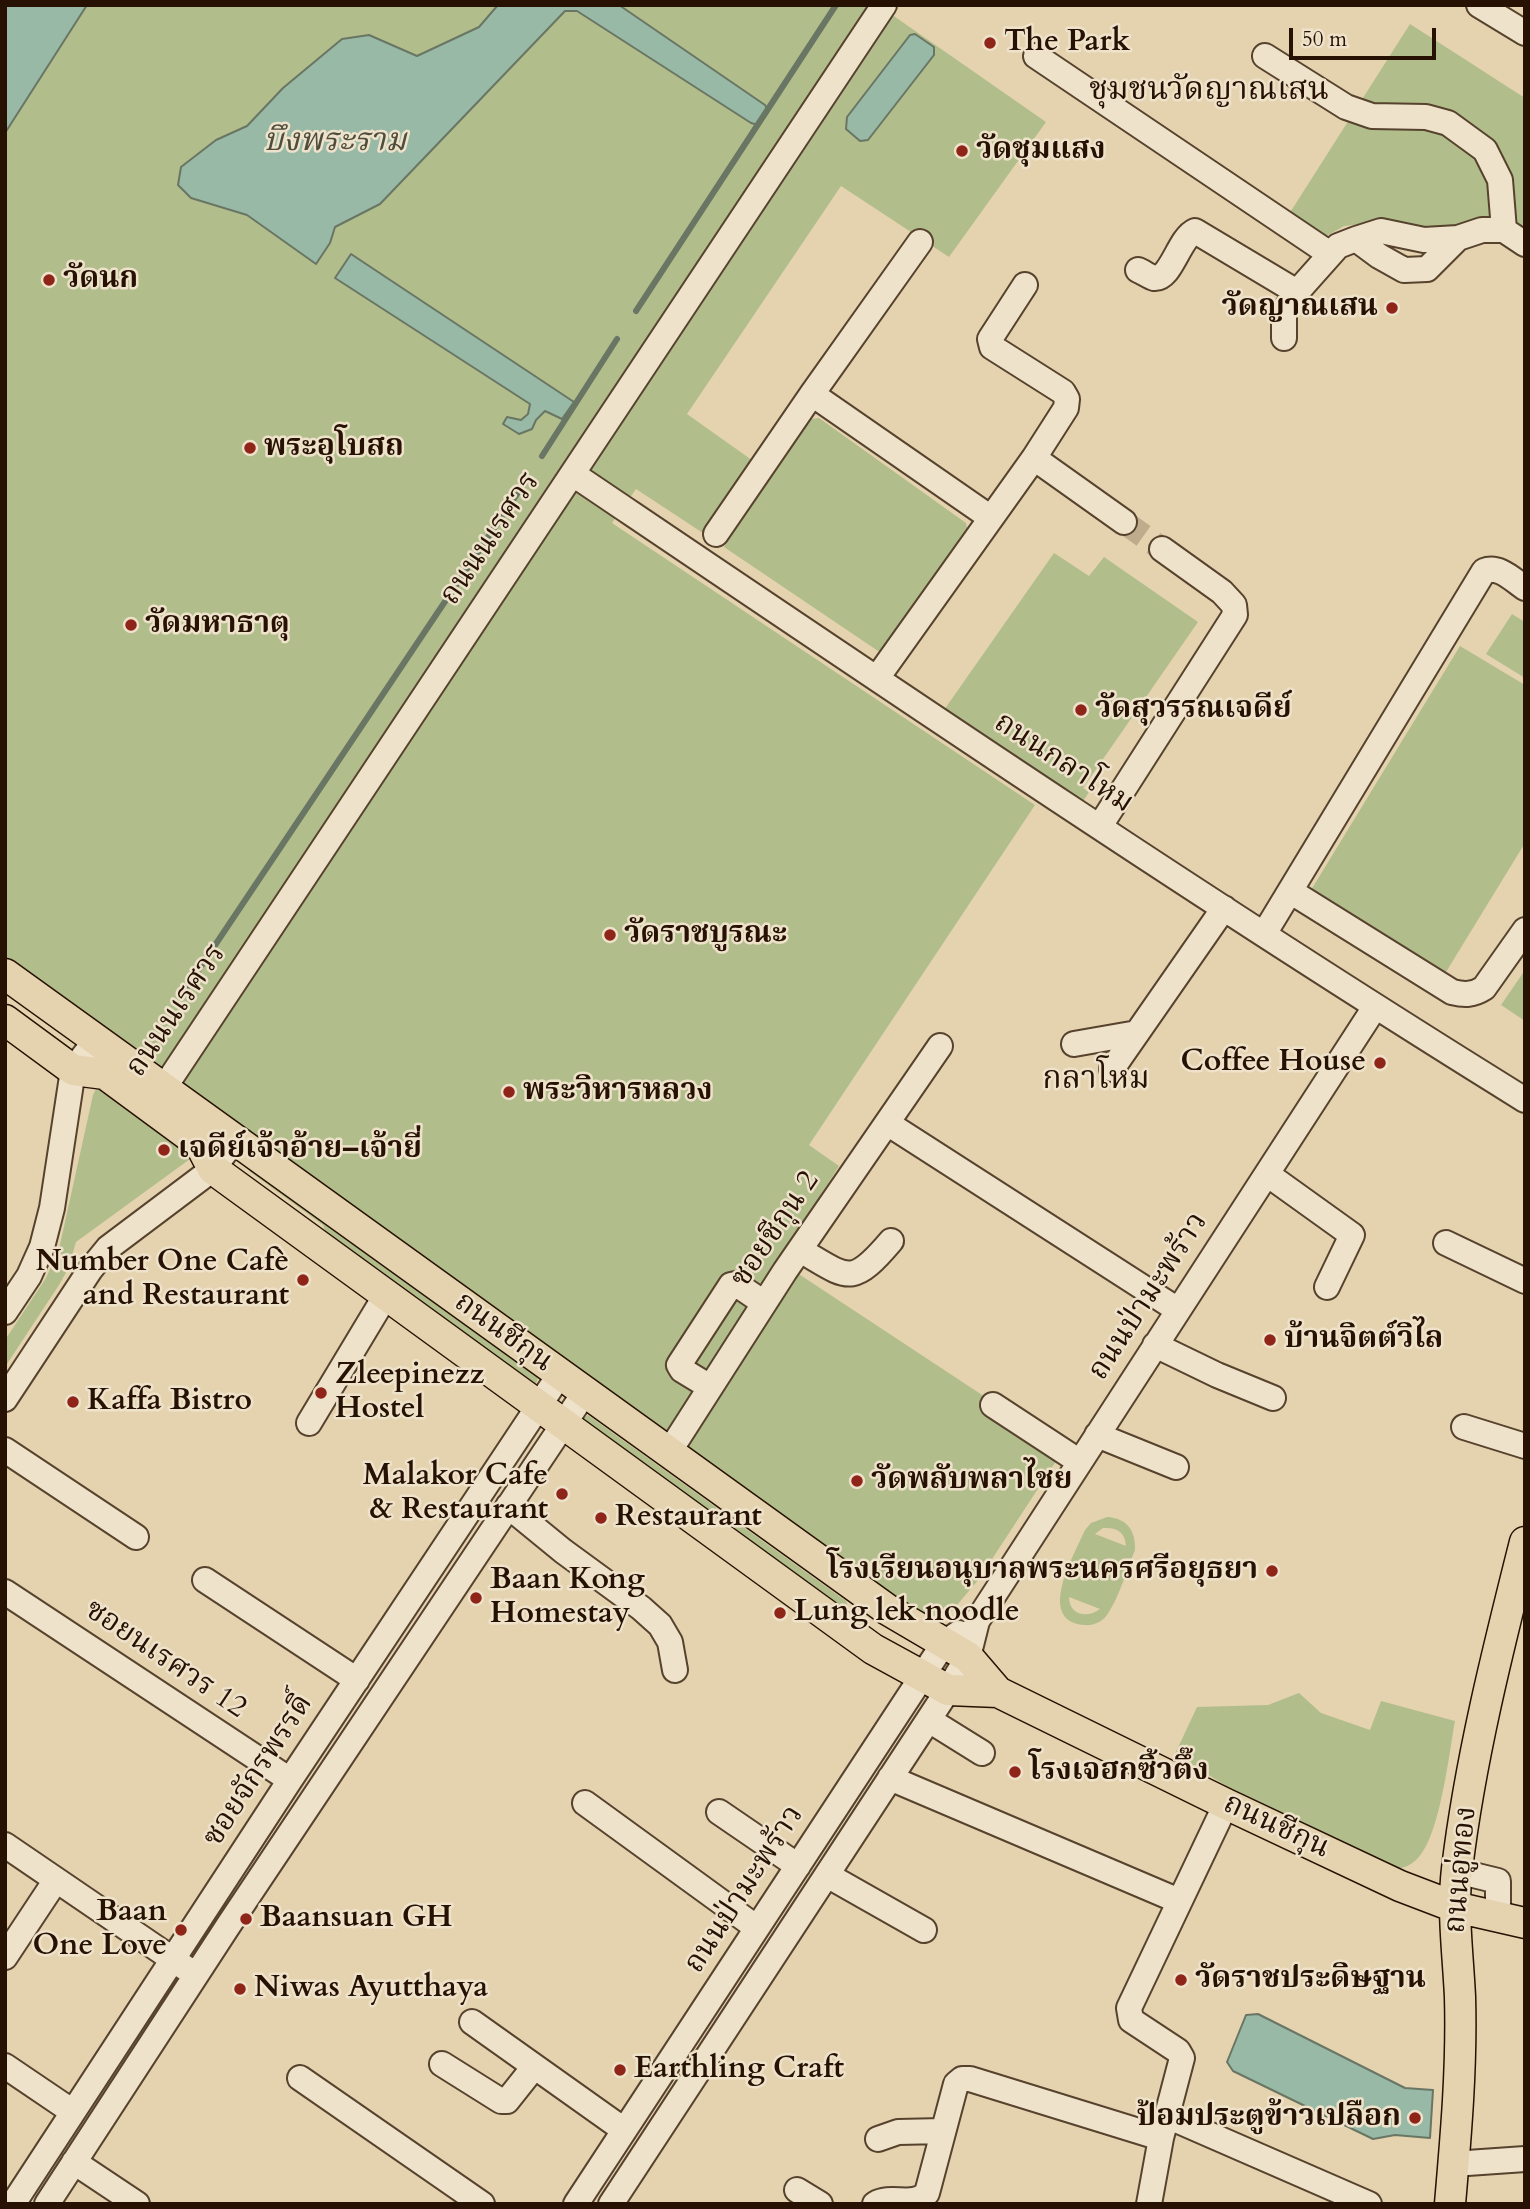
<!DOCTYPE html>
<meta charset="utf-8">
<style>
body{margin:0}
#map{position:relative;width:1530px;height:2209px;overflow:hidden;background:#e5d3af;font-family:Cardo,serif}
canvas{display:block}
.frame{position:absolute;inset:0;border:7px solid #261102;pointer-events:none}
.scale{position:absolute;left:1289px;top:28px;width:147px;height:32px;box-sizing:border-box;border:4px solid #261102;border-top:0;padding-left:9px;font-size:21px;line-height:24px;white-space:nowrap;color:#261102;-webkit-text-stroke:5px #eee2cb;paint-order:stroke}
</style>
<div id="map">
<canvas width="1530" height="2209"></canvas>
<div class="frame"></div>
<div class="scale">50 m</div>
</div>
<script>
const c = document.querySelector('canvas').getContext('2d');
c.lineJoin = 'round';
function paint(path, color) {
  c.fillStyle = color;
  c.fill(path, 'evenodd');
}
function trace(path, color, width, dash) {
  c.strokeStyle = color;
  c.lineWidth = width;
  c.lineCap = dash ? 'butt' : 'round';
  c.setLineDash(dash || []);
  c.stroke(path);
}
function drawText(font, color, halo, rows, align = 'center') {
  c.font = font + ' Cardo,"Noto Serif Thai",serif';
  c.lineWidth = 5;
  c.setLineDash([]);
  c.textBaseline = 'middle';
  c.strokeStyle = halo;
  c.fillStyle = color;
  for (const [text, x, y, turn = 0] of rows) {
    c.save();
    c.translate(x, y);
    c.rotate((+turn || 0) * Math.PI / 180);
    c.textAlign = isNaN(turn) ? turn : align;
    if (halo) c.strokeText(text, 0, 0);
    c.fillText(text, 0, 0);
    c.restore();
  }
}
paint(new Path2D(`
 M5 5H878L1046 122 949 257 841 186 687 414 756 463 706 535 636 489 612 523 1035 805 809 1145 839 1166 779 1261 1064 1449 979 1579 952 1611 935 1616 914 1612 5 958Z
 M1410 24 1525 98V229L1444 232 1380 222 1344 226 1316 242 1284 222Z
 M819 418 966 523 968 532 884 655 724 547 811 419Z
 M1054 553 1089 576 1104 557 1198 622 1083 788 1089 792 1082 803 944 710Z
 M1512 614 1525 622V678L1486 654Z
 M1460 646 1525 685V843L1446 972 1311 890Z
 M1525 970V1021L1501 1005Z
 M101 1086 191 1153 190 1159 76 1242 68 1269 59 1285 5 1367V1340L46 1278 59 1249 93 1095 96 1089Z
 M251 1169 535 1375 538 1378 536 1384 532 1385 328 1238 323 1225 249 1171Z
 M588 1415 846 1601 848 1607 843 1611 583 1422V1419Z
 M1107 1517C1127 1518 1136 1531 1135 1550 1127 1569 1119 1598 1107 1615 1102 1622 1093 1626 1084 1625 1035 1621 1075 1553 1085 1530L1091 1523ZM1103 1528C1117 1527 1125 1532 1126 1546L1095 1534ZM1069 1597 1100 1609C1087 1619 1069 1615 1069 1597Z
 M1299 1693 1321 1713 1370 1730 1381 1701 1455 1721C1449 1754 1440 1835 1418 1858 1408 1869 1396 1870 1383 1869L1231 1789 1175 1754 1197 1707 1268 1705Z`), '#b2bd8c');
const water = new Path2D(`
 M5 5H87L5 133Z
 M498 5H619L765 105 768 110 758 125 751 123 577 11H565L380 204 335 227 330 243 316 264 247 215 191 198 178 185 181 167 216 140 247 126 283 88 342 39 369 35 417 56 479 27Z
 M915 34 934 47V55L868 140 860 141 846 129 847 117 910 35Z
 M351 254 574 402 562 419 545 411 536 420 532 429 519 434 503 424 507 417 521 420 528 414 530 404 335 278Z
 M1258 2014 1405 2088 1433 2090 1430 2138 1395 2135 1373 2139 1233 2071 1227 2062 1246 2015Z`);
paint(water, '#97b9a5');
trace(water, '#6a7664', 2);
trace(new Path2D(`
 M636 311 836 5
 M542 456 617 339
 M181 996 527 479`), '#6a7664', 6);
trace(new Path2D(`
 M1124 522 1162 549`), '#bfac8c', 24, [24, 12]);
const minor = new Path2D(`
 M1479 5 1525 33
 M1036 56 1330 254
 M1265 56 1346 107 1372 116 1426 117 1448 123 1485 150 1500 180 1504 230
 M1356 239 1379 256 1404 270 1427 269 1458 238
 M1138 270C1143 272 1150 277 1154 278 1171 280 1179 238 1195 231L1297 292
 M1284 338V312L1297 292 1338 246 1356 239 1381 231 1424 240 1458 238 1482 230H1504L1525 244
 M812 394 991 518
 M1034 458 1124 522
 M573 474C887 686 1202 900 1525 1100
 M716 534 812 394 920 242
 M877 678 1034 458 1066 408 1067 399 1063 392 992 347 990 339 1025 285
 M1100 826 1235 615 1234 605 1222 592 1162 549
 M1290 891 1452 992C1465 995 1473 995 1484 988L1525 930
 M1264 934 1484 571C1499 565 1513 580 1525 588
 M1074 1044 1137 1033
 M1112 1069 1224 908
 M154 1103 884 5
 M887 1123 1178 1310
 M1267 1174 1352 1235 1327 1287
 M1446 1243 1525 1281
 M800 1250C848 1278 851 1288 891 1241
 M5 1312 29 1276 42 1247 52 1208 73 1070 96 1040
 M1155 1345 1217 1375 1273 1398
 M710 1387 682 1370 679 1365 731 1285 736 1284 764 1303
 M5 1399 90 1270 108 1248 213 1169 234 1140
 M993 1405 1080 1462
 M309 1423 386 1295
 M1464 1427 1525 1446
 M1097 1435 1176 1467
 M5 1450 136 1537
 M669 1452 785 1271 940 1046
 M508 1506 563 1551 641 1608 660 1625 670 1642 675 1670
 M205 1580 357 1680
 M5 1592 290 1780
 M929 1720 982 1753
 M890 1778 1179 1901
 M585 1803 757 1928
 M719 1812 798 1866
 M5 1845 187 1969
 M1457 1871 1498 1881V1918
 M827 1875 924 1930
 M5 1957 56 1880
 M472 2022 624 2130
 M442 2064 501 2101H507L534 2067
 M5 2066 73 2112
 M300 2078 482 2204
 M1167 2116 1369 2204
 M878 2139 898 2132 943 2131
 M74 2162 137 2204
 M1453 2164 1525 2159
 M797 2190 820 2204
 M13 2204 290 1780 560 1374
 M47 2204 228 1926 585 1392
 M576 2204 944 1643 959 1633
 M611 2204 948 1690 968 1657 977 1621 1375 1007
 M875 2204C892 2194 913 2208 927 2193L956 2084 962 2079H970L1161 2138 1182 2058 1178 2051 1131 2020 1129 2008 1226 1804
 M1149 2204 1161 2138`);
const major = new Path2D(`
 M5 974 888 1610 968 1657 998 1692
 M5 1020 73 1070 105 1074 200 1144 213 1169 873 1649 948 1690 998 1692 1226 1804 1400 1886 1455 1907 1525 1923
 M1450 2204C1456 2135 1462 2066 1460 1997 1458 1954 1452 1912 1457 1869 1470 1760 1498 1649 1525 1542`);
trace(minor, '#56422d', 28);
trace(major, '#261102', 33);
trace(minor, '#eee2cb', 24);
trace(major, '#e5d3af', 30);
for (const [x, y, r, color] of [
 [990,43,7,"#8f2418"],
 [962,151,7,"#8f2418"],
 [49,280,7,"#8f2418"],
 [1392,308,7,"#8f2418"],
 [250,448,7,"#8f2418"],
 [131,625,7,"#8f2418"],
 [1081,710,7,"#8f2418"],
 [610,935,7,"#8f2418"],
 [1380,1063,7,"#8f2418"],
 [509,1092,7,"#8f2418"],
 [164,1150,7,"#8f2418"],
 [303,1280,7,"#8f2418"],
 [1270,1340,7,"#8f2418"],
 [321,1393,7,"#8f2418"],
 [73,1402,7,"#8f2418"],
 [857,1481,7,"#8f2418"],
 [562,1494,7,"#8f2418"],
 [601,1518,7,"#8f2418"],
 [1272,1571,7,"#8f2418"],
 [476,1598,7,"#8f2418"],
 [780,1613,7,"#8f2418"],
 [1015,1772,7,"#8f2418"],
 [246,1919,7,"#8f2418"],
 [181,1930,7,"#8f2418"],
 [1181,1980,7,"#8f2418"],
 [240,1989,7,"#8f2418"],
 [620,2070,7,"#8f2418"],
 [1415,2118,7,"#8f2418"]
]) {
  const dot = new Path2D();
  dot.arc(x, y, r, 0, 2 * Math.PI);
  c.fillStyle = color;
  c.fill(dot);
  trace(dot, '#eee2cb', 2.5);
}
drawText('bold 30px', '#261102', '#eee2cb', [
 ["The Park",1004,43],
 ["วัดชุมแสง",976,151],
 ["วัดนก",63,280],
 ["วัดญาณเสน",1378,308,"right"],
 ["พระอุโบสถ",264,448],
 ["วัดมหาธาตุ",145,625],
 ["วัดสุวรรณเจดีย์",1095,710],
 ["วัดราชบูรณะ",624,935],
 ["Coffee House",1366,1063,"right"],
 ["พระวิหารหลวง",523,1092],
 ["เจดีย์เจ้าอ้าย–เจ้ายี่",178,1150],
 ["Number One Cafè",289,1263,"right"],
 ["and Restaurant",289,1297,"right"],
 ["บ้านจิตต์วิไล",1284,1340],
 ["Zleepinezz",335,1376],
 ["Hostel",335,1410],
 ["Kaffa Bistro",87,1402],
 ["Malakor Cafe",548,1477,"right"],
 ["& Restaurant",548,1511,"right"],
 ["วัดพลับพลาไชย",871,1481],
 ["Restaurant",615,1518],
 ["โรงเรียนอนุบาลพระนครศรีอยุธยา",1258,1571,"right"],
 ["Baan Kong",490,1581],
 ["Homestay",490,1615],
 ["Lung lek noodle",794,1613],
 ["โรงเจฮกซิ้วตึ๊ง",1029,1772],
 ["Baan",167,1913,"right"],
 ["One Love",167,1947,"right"],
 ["Baansuan GH",260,1919],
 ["วัดราชประดิษฐาน",1195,1980],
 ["Niwas Ayutthaya",254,1989],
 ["Earthling Craft",634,2070],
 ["ป้อมประตูข้าวเปลือก",1401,2118,"right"]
], 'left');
drawText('30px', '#261102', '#eee2cb', [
 ["ถนนนเรศวร",491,539,-56],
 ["ถนนกลาโหม",1063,764,33],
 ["ถนนนเรศวร",177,1011,-56],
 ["ซอยชีกุน 2",776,1230,-56],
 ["ถนนป่ามะพร้าว",1149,1297,-57],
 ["ถนนชีกุน",503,1333,36],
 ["ซอยนเรศวร 12",165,1660,34],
 ["ซอยจักรพรรดิ์",259,1771,-57],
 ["ถนนชีกุน",1276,1827,25],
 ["ถนนอู่ทอง",1462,1870,-85],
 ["ถนนป่ามะพร้าว",745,1890,-57]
]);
drawText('32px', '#261102', '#eee2cb', [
 ["ชุมชนวัดญาณเสน",1209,92],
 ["กลาโหม",1096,1081]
]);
drawText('italic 32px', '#4e4c3b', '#eee2cb', [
 ["บึงพระราม",335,143]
]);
</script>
